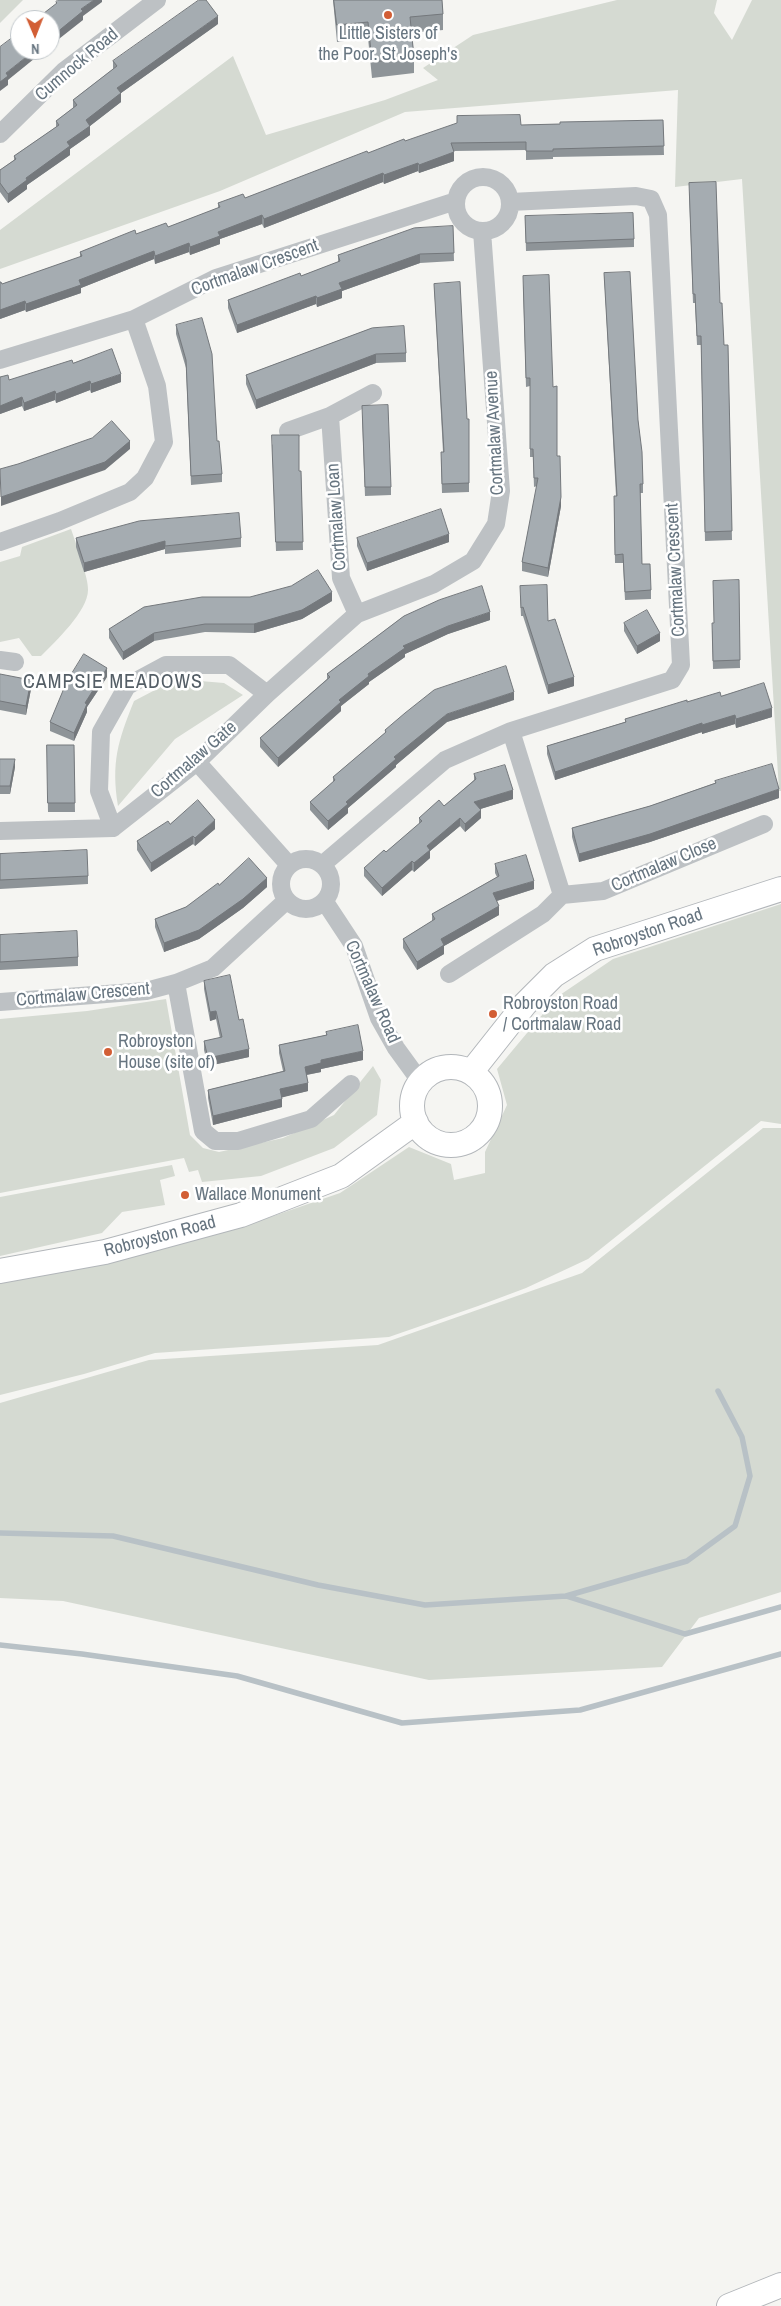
<!DOCTYPE html>
<style>
body{margin:0}
#map{position:relative;width:781px;height:2306px;overflow:hidden;background:#f5f5f2;font-family:"Archivo Narrow",sans-serif}
canvas{display:block}
.north{position:absolute;left:10px;top:10px;width:50px;height:50px;box-sizing:border-box;background:#fff;border:1px solid #c2c8cc;border-radius:50%;rotate:179deg;font-size:14px;font-weight:700;line-height:20px;text-align:center;color:#677580}
.north::after{content:'';display:block;margin:auto;width:18px;height:22px;background:#d25e35;clip-path:polygon(50% 0,100% 100%,50% 72%,0 100%)}
</style>
<div id="map">
<canvas width="781" height="2306"></canvas>
<div class="north">N</div>
</div>
<script>
const c = document.querySelector('canvas').getContext('2d');
c.lineJoin = 'round';
function paint(path, color) {
  c.fillStyle = color;
  c.fill(path, 'evenodd');
}
function trace(path, color, width, dash) {
  c.strokeStyle = color;
  c.lineWidth = width;
  c.lineCap = dash ? 'butt' : 'round';
  c.setLineDash(dash || []);
  c.stroke(path);
}
function drawText(font, color, halo, rows, align = 'center') {
  c.font = font + ' "Archivo Narrow",sans-serif';
  c.lineWidth = 5;
  c.setLineDash([]);
  c.textBaseline = 'middle';
  c.strokeStyle = halo;
  c.fillStyle = color;
  for (const [text, x, y, turn = 0] of rows) {
    c.save();
    c.translate(x, y);
    c.rotate((+turn || 0) * Math.PI / 180);
    c.textAlign = isNaN(turn) ? turn : align;
    if (halo) c.strokeText(text, 0, 0);
    c.fillText(text, 0, 0);
    c.restore();
  }
}
paint(new Path2D(`
 M0 0H23L0 23Z
 M617 0H717L714 13 732 40 752 0H781V791H779L742 179 675 187 678 90 405 112 220 191 0 269V230L233 56 266 135 385 100 438 80 423 68 473 35Z
 M71 529C75 541 89 579 88 590 88 611 55 642 41 656H32L19 638 0 642V562L20 556 22 547Z
 M176 679 224 683 243 695 175 739 118 806C111 762 118 741 134 701Z
 M781 904V1124L761 1121 588 1259 526 1288 478 1306 389 1337 155 1353 84 1374 0 1395V1282L45 1275 253 1223 340 1193 409 1147 451 1164 454 1180 485 1173V1152L507 1105 497 1069 557 997 613 959Z
 M166 999 190 1135 203 1148 219 1152 283 1138 334 1115 373 1066 381 1080 377 1115 334 1148 261 1176 202 1182 198 1170 189 1172 184 1158 0 1193V1019L87 1011Z
 M763 1128H781V1592L699 1618 662 1667 429 1680 63 1601 0 1598V1403L149 1360 378 1345 582 1273Z
 M172 1165 175 1176 160 1180 165 1205 122 1212 102 1233 0 1256V1197Z`), '#d5dad2');
trace(new Path2D(`
 M0 1533 113 1536 318 1585 425 1605 566 1596 685 1634 781 1607
 M566 1596 687 1561 735 1526 750 1476 742 1437 718 1391
 M0 1645 82 1654 237 1676 402 1723 580 1710 781 1654`), '#b8c1c6', 5.5);
const secondary = new Path2D(`
 M412 1106a39 39 0 1 1 78 0a39 39 0 1 1-78 0Z
 M472 1071 525 1004 554 975 595 949 781 889
 M0 1271 105 1252 241 1215 341 1176 416 1122
 M729 2306 781 2285`);
trace(secondary, '#b2b6ba', 26);
trace(new Path2D(`
 M0 134 64 71 157 0
 M456 204a27 27 0 1 1 54 0a27 27 0 1 1-54 0Z
 M0 360 134 319 216 278 456 201
 M330 416 341 578 357 614
 M288 431 330 416 373 393
 M0 542 60 521 130 492 145 478 164 442 157 386 134 319
 M0 660 15 662
 M511 731 562 895
 M197 762 289 865
 M113 828 99 791 101 732 127 686 166 665H229L267 694
 M0 831 113 828 197 762 267 694 357 614 434 584 473 561 496 524 501 491 482 231
 M281 884a25 25 0 1 1 50 0a25 25 0 1 1-50 0Z
 M323 864 445 760 511 731 672 680 681 665 658 215 651 199 636 196 510 202
 M325 902 354 946 379 1018 396 1048 420 1081
 M449 974 543 914 562 895 603 891 764 824
 M176 983 203 1131 215 1141H238L311 1119 351 1084
 M0 1002 146 991 176 983 213 968 287 900`), '#bdc1c4', 18);
trace(secondary, '#fff', 24);
paint(new Path2D(`
 M333 0H442L443 14V30L412 33 414 57V73L372 78 368 38 337 42Z
 M218 24 121 93V102L90 126V135L70 149V155L27 185V189L8 203 0 192V170L14 160V156L56 127V121L73 108V100L113 69V61Z
 M663 120 664 155 553 157V159L526 160V150L454 151V161L419 173 418 171 384 184 383 182 264 228 262 224 220 239V244L190 255 189 252 155 264 154 259 81 288V293L26 312 25 310 0 319V282L2 284 80 257V252L136 234 168 227 218 208V203L245 198 368 153 405 141 521 125 560 124Z
 M689 191 720 303 724 345H728L732 540 705 541 701 345H697L695 303H693Z
 M525 216 634 239V247L526 251Z
 M453 226 454 261 420 263 342 291V298L317 307 316 304 237 333 228 308V300L301 276 338 262V255Z
 M604 273 638 420 643 484V493H640L642 564 651 590V599L625 600 623 563H615L614 496H616Z
 M434 284 467 419H469V492L442 493 441 461 443 452Z
 M523 284 553 387 557 456 561 506 548 577 522 571V562L537 486 534 487 533 457H530V386L526 387Z
 M176 325 222 474V482L191 485 186 368 176 334Z
 M372 328 406 353V362L376 363 256 409 246 384V375Z
 M73 363 121 382 91 393 90 390 56 403 55 400 24 411 22 406 0 414V377L9 380Z
 M362 415 391 487V495L365 496Z
 M272 444 299 471H301L303 550 276 551Z
 M76 538H241V547L165 554V549L84 572 76 547Z
 M357 538 449 542 367 571 357 546Z
 M739 580 740 668 713 669 712 632 714 623Z
 M520 595 574 686 548 694 523 616H521Z
 M332 601 302 619 254 633 205 632 154 641 123 660 109 638V629Z
 M404 616 490 620 448 634 405 654V657L369 682V684L341 706V711L278 767 260 747V738L327 679V674Z
 M624 623 660 641 637 654 624 631Z
 M0 674 31 689 26 715 0 710Z
 M107 677 87 707V712L74 741 50 731V722Z
 M721 696 772 717 736 728 735 724 702 734V732L555 780 547 754V746L625 722V719L687 702Z
 M514 700 447 722 396 765V767L348 808V813L328 830 310 810V802L333 782V777L385 733V730Z
 M47 745H74L75 812H48Z
 M0 759 15 767 10 794H0Z
 M474 774 513 799 480 809 481 818 465 832 460 826 430 851V858L414 872 412 870 382 896 364 876V868L386 852 419 824V818L444 806 474 780Z
 M715 781 779 798 650 842 579 862 572 837V828L650 806 715 783Z
 M170 824 215 829 195 846 193 844 151 872 137 850V841Z
 M0 854 88 876V884L0 889Z
 M495 864 534 889 497 901 499 915 444 946V954L417 970 403 948V939L432 921V914L497 877 495 873Z
 M219 885 267 887 243 908 199 939 164 952 155 927V919L186 907Z
 M0 935 78 957V966L0 970Z
 M204 981 239 1020 249 1057 208 1066 204 1050V1041L220 1038 216 1019 210 1021 204 989Z
 M326 1032 363 1060 321 1069V1072L307 1075 308 1091 282 1097V1107L213 1125 208 1098V1090L283 1071 279 1053V1045L326 1035Z`), '#8e9498');
paint(new Path2D(`
 M94 0H102V2L83 16V20L50 46V38L81 9Z
 M218 16V24L121 93V102L86 129V120L117 88Z
 M35 50H45L8 80V85L0 91V82L6 73Z
 M90 126V135L70 149V155L27 185V189L8 203V194L26 178 67 142Z
 M454 152V161L419 173V165Z
 M418 163V171L384 184V175Z
 M383 173V182L264 228V219Z
 M262 215V224L220 239V244L190 255V247L218 232Z
 M189 243V252L155 264V256Z
 M154 251V259L81 288V293L26 312V304L79 280Z
 M420 254V263L342 291V298L317 307V298L339 283Z
 M316 296V304L237 333V325Z
 M25 301V310L0 319V310Z
 M376 354V363L256 409V400Z
 M121 374V382L91 393V384Z
 M90 381V390L56 403V394Z
 M55 391V400L24 411V403Z
 M22 397V406L0 414V406Z
 M130 441V449L105 470 1 506V497Z
 M561 497V506L548 577V568Z
 M449 534V542L367 571V563Z
 M165 541V549L84 572V563Z
 M332 592V601L302 619 254 633V624Z
 M490 612V620L448 634 405 654V657L369 682V684L341 706V711L278 767V758L339 700 368 674 403 646 448 626Z
 M154 633V641L123 660V652Z
 M660 633V641L637 654V646Z
 M107 668V677L87 707V712L74 741V733L85 703Z
 M574 677V686L548 694V685Z
 M31 680V689L26 715V706Z
 M514 692V700L447 722 396 765V767L348 808V813L328 830V821L346 802 394 757 447 714Z
 M772 708V717L736 728V719Z
 M735 715V724L702 734V725Z
 M702 723V732L555 780V772Z
 M15 759V767L10 794V786Z
 M779 789V798L650 842 579 862V854Z
 M513 790V799L474 811V802Z
 M481 810V818L465 832V824Z
 M460 818V826L430 851V858L414 872V863L427 846Z
 M215 820V829L195 846V838Z
 M193 836V844L151 872V863Z
 M412 861V870L382 896V888Z
 M267 878V887L243 908 199 939 164 952V943Z
 M534 881V889L493 902V893Z
 M499 906V915L444 946V954L417 970V962L441 939Z
 M216 1011V1019L210 1021V1012Z
 M249 1049V1057L208 1066V1058Z
 M363 1051V1060L321 1069V1072L305 1075V1067L321 1060Z
 M308 1083V1091L280 1098V1089Z
 M282 1099V1107L213 1125V1116Z`), '#74787c');
const building = new Path2D(`
 M58 0H94L81 9 83 11 50 38V20H35L57 3 56 2Z
 M199 0H206L218 16 117 88 121 93 86 120 90 126 67 142 70 146 26 178 27 180 8 194 0 183V170L16 159 14 156 59 125 56 121 77 105 73 100 117 66 113 61Z
 M334 0H442L443 14 410 17 414 57 372 62 368 22 337 25Z
 M20 32V50H35L6 73 8 76 0 82V47Z
 M520 115 521 125 560 124V122L663 120 664 146 553 149V151H526V142L451 143 454 152 419 165 418 163 384 175 383 173 264 219 262 215 218 232 220 236 190 247 189 243 155 256 154 251 79 280 81 285 26 304 25 301 0 310V282H1L2 284 82 256 80 252 135 230 136 234 166 223 168 227 220 207 218 203 243 194 245 198 367 151 368 153 404 139 405 141 457 123V116Z
 M716 182 720 303H722L724 345H728L732 531 705 532 701 336H697L695 294H693L689 183Z
 M633 213 634 239 526 243 525 216Z
 M453 226 454 253 420 254 339 283 342 289 317 298 316 296 237 325 228 300 300 273 301 276 340 261 338 255 414 228Z
 M630 272 638 420 642 452 643 484H640L642 564H650L651 590 625 592 623 554 615 555 614 496H617L604 273Z
 M549 275 553 387 557 386V456H560L561 497 548 568 522 562 538 478H534L533 449H530V378H526L523 276Z
 M460 282 467 419H469V483L442 484 441 452H444L434 284Z
 M202 318 212 354 217 441H219L222 474 191 476 186 360 176 325Z
 M404 326 406 353 376 354 256 400 246 375 372 328Z
 M112 349 121 374 91 384 90 381 56 394 55 391 24 403 22 397 0 406V377L8 375 9 380 72 360 73 363Z
 M388 405 391 487H365L362 406Z
 M112 421 130 441 105 462 1 497 0 469 18 464 92 438Z
 M272 435H299V471H301L303 542H276Z
 M441 509 449 534 367 563 357 538Z
 M239 513 241 538 165 546V541L84 563 76 538 139 521Z
 M318 570 332 592 302 610 254 624H205L154 633 123 652 109 629 144 607 202 597H250L291 586Z
 M739 580 740 660 713 661 712 623H714L713 581Z
 M547 585 548 621 555 619 574 677 548 685 523 607 521 608 520 586Z
 M482 586 490 612 448 626 403 646 405 648 368 674 369 676 339 700 341 702 278 758 260 738 330 677 327 674 404 616 439 600Z
 M647 610 660 633 637 646 624 623Z
 M84 654 107 668 85 703 87 704 74 733 50 722 67 681Z
 M506 666 514 692 447 714 394 757 396 759 346 802 348 804 328 821 310 802 335 780 333 777 386 732 385 730 405 713 434 690Z
 M0 674 31 680 26 706 0 701Z
 M764 683 772 708 736 719 735 715 702 725V723L555 772 547 746 626 722 625 719 687 700V702L720 692 721 696Z
 M47 745H74L75 803H48Z
 M0 759H15L10 786H0Z
 M772 764 779 789 650 834 579 854 572 828 650 806 716 783 715 781Z
 M505 765 513 790 474 802 481 810 465 824 460 818 427 846 430 850 414 863 412 861 382 888 364 868 384 850 386 852 422 821 419 818 439 800 444 806 476 779 474 774Z
 M198 800 215 820 195 838 193 836 151 863 137 841 168 821 170 824Z
 M87 850 88 876 0 880V854Z
 M526 855 534 881 493 893 499 906 441 939 444 945 417 962 403 939 435 919 432 914 499 876 495 864Z
 M249 858 267 878 243 899 199 930 164 943 155 919 186 907 218 883 219 885Z
 M77 931 78 957 0 962V935Z
 M230 975 239 1020 243 1019 249 1049 208 1058 204 1041 222 1037 216 1011 210 1012 204 981Z
 M358 1025 363 1051 321 1060V1063L305 1067 308 1083 280 1089 282 1099 213 1116 208 1090 285 1071 279 1045 327 1035 326 1032Z`);
paint(building, '#a5acb1');
trace(building, '#74787c', 1);
for (const [x, y, r, color] of [
 [388,15,5,"#d25e35"],
 [493,1014,5,"#d25e35"],
 [108,1052,5,"#d25e35"],
 [185,1195,5,"#d25e35"]
]) {
  const dot = new Path2D();
  dot.arc(x, y, r, 0, 2 * Math.PI);
  c.fillStyle = color;
  c.fill(dot);
  trace(dot, '#fff', 2);
}
drawText('18px', '#677580', '#fff', [
 ["Little Sisters of",388,34,"center"],
 ["the Poor. St Joseph's",388,55,"center"],
 ["Robroyston Road",503,1004],
 ["/ Cortmalaw Road",503,1025],
 ["Robroyston",118,1042],
 ["House (site of)",118,1063],
 ["Wallace Monument",195,1195]
], 'left');
drawText('18px', '#677580', '#fff', [
 ["Cumnock Road",77,65,-40],
 ["Cortmalaw Crescent",255,268,-20],
 ["Cortmalaw Avenue",495,433,-93],
 ["Cortmalaw Loan",337,517,-94],
 ["Cortmalaw Crescent",676,570,-93],
 ["Cortmalaw Gate",194,760,-41],
 ["Cortmalaw Close",664,865,-23],
 ["Robroyston Road",648,933,-19],
 ["Cortmalaw Road",372,992,66],
 ["Cortmalaw Crescent",83,995,-5],
 ["Robroyston Road",160,1237,-15]
]);
c.letterSpacing = '1px';
drawText('20px', '#545e66', '#fff', [
 ["CAMPSIE MEADOWS",113,683]
]);
c.letterSpacing = '0px';
</script>
